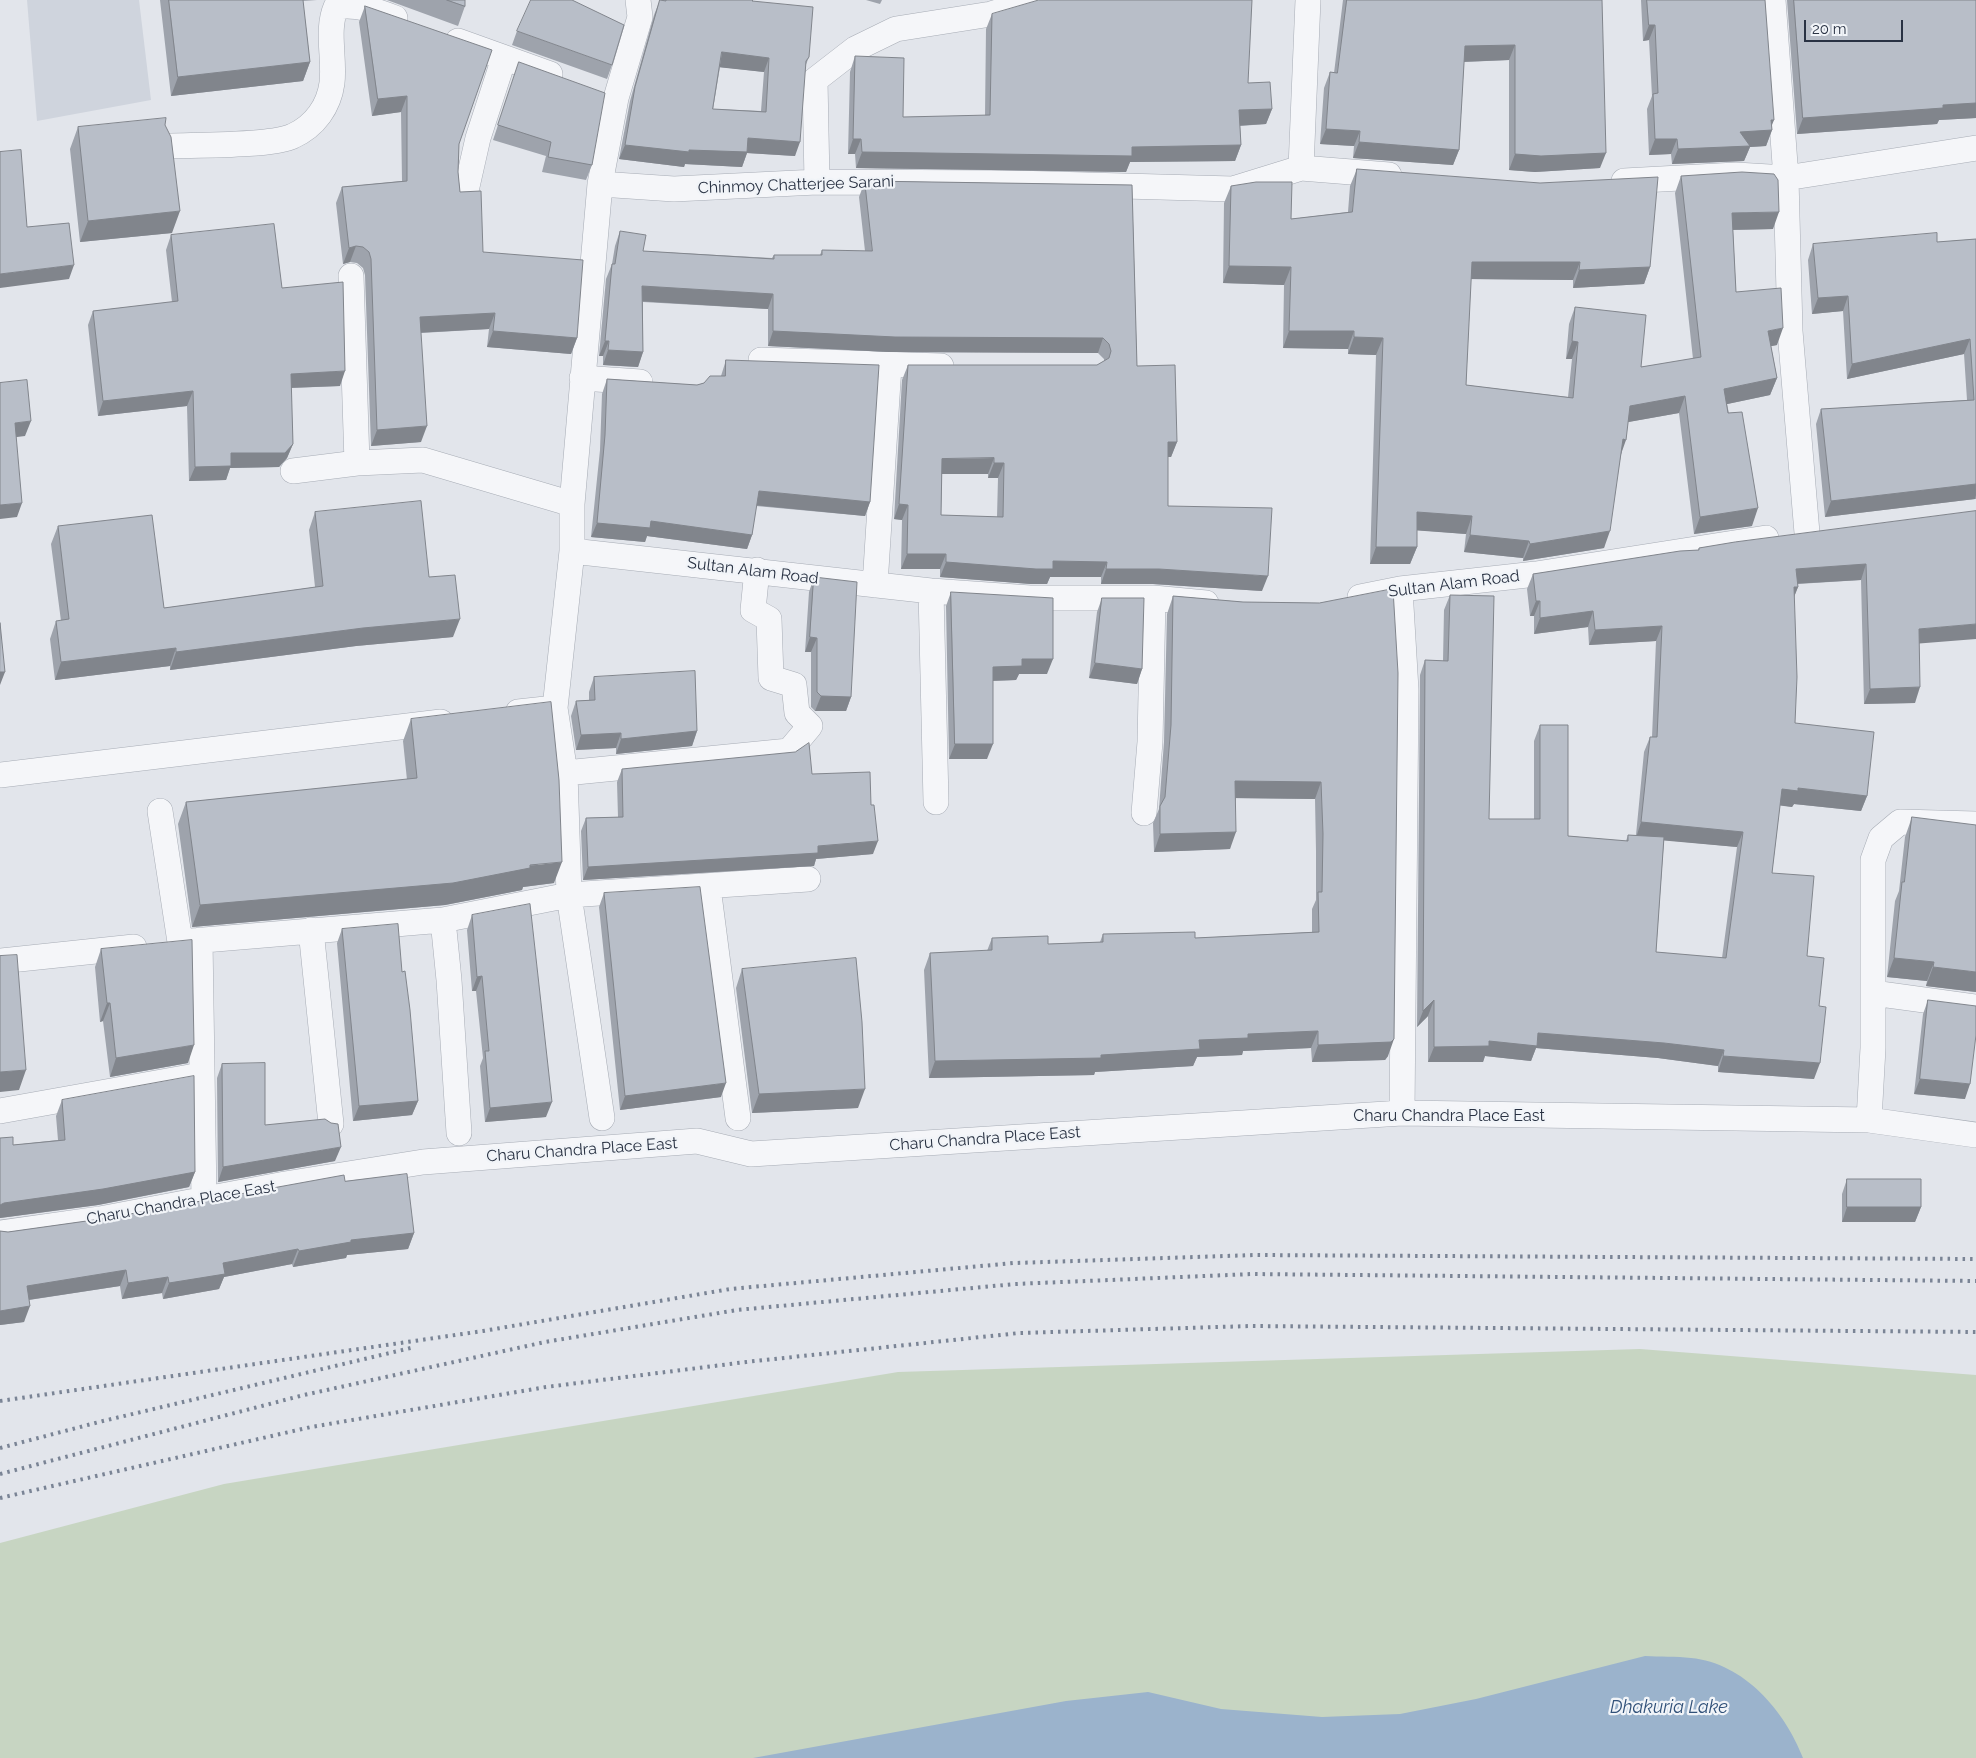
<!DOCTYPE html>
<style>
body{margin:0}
#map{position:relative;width:1976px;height:1758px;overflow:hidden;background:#e2e5eb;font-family:Raleway,sans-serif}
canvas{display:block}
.scale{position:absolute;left:1804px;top:20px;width:99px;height:22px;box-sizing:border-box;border:2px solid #293243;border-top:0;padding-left:6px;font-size:15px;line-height:18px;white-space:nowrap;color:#293243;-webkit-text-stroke:4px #f1f4f8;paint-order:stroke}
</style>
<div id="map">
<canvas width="1976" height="1758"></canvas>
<div class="scale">20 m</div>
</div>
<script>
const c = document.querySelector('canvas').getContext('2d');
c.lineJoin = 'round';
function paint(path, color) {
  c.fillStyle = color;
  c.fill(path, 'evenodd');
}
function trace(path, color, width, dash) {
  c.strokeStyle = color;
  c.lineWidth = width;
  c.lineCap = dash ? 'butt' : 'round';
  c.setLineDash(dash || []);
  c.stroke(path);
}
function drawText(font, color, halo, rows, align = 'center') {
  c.font = font + ' Raleway,sans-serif';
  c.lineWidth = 4.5;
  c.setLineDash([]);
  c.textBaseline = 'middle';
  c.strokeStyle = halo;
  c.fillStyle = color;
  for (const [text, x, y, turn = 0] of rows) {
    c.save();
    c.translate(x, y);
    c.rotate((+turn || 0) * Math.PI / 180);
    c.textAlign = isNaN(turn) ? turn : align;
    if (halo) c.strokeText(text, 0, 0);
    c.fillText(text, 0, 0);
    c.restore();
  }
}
paint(new Path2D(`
 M27 0H139L151 100 37 121Z`), '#cfd4dd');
paint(new Path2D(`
 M1640 1349 1976 1375V1758H0V1543L224 1484 898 1372Z`), '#c7d5c2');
paint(new Path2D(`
 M1645 1656C1660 1657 1676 1656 1691 1658 1744 1663 1785 1711 1803 1758H753L1066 1701 1148 1692 1221 1709 1322 1717 1400 1714 1476 1699Z`), '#9bb3cc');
const street = new Path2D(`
 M1773 0 1786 178 1790 331 1807 533
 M458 41 550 74
 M171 146C197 145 273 146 293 136 315 126 329 106 332 83 335 58 326 30 336 7 356 3 377 11 395 18
 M1301 168 1308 0
 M1624 181 1736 175 1786 178 1976 148
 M817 182 815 80 855 49 896 29 991 14 1036 0
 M600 184 674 189 817 182 1014 183 1233 189 1301 168 1389 175
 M466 191 478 138 504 58
 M351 276 357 463
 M761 360 941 366
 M582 378 640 382
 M293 471 357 463 423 460 572 504
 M572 551 931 591 1030 598H1153L1206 603
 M875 585 889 366
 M1400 589 1406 690 1402 1113
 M931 591 936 802
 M1360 597 1400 589 1536 574 1766 538
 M555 708 565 773 569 895 602 1118
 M518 712 555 708 572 551V504L600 184 616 98 640 17 638 0
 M565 773 789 751 810 726 797 713 794 685 771 678 769 619 753 610 757 570
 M0 775 441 722
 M160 811 180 942 443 920 569 895 808 879
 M1144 813 1150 742 1153 598
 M708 887 738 1118
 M443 920 449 980 459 1133
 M311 930 331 1124
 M200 940 204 1199
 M0 961 134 947
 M1873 993 1976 1007
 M0 1111 201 1075
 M1869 1120 1873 1048V860L1881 838 1900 822 1976 824
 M0 1233 100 1219 285 1184 423 1162 697 1141 751 1154 1402 1113 1869 1120 1976 1135`);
trace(street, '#a7acb5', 26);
trace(street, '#f5f6f9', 25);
trace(new Path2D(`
 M0 1401 483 1331 730 1289 1014 1263 1254 1255 1976 1259
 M0 1448 103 1421 415 1347
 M0 1474 304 1395 545 1342 737 1310 1015 1284 1252 1274 1976 1281
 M0 1498 311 1427 546 1387 746 1362 1019 1333 1252 1326 1976 1332`), '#7a8495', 4, [2.5, 5]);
paint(new Path2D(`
 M160 0H317L303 1 310 62 303 81 171 96Z
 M387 0H465V6L458 26Z
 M660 0H753L752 1 809 57 805 67 795 156 747 153 742 167 685 164 684 167 619 159 630 101 654 15ZM720 67 764 72 761 111 713 109Z
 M866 0H882L880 4Z
 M1343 0H1602L1600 168 1535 172 1509 170V60L1464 62 1459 150 1453 165 1353 158 1354 146 1320 144 1324 88 1330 72 1334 73Z
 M1641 0H1765L1772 130 1766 146 1750 147 1744 161 1672 164 1671 154 1649 155 1647 109 1652 96 1649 40 1643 41Z
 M1787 0H1976V118L1939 120 1937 124 1797 134Z
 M365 6 459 144 458 172 460 192 483 252 577 338 571 354 487 347 489 329 421 333V442L371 446 365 275 363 268 357 263 350 262 343 264 336 203 342 187 402 181 401 112 372 116 359 22Z
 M992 14 1248 83 1272 109 1266 124 1240 126 1241 145 1235 161 1130 162 1126 172 856 168 855 154H848L850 72 855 56 903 117 985 116 986 29Z
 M517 31 612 65 607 79 512 45Z
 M519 62 592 165 586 180 542 172 546 156 493 140Z
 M165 125 172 233 80 242 70 149 78 127Z
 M1357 169 1650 267 1644 284 1573 288V280L1471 279 1466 385 1568 397 1572 359H1566L1569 324 1575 307 1641 367 1693 359 1675 193 1681 176 1773 229 1733 230 1736 292 1777 345 1771 346 1777 378 1770 395 1727 404 1752 526 1694 534 1679 413 1628 422 1621 455 1604 548 1523 561V558L1464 552 1466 534 1417 530V547L1410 564H1370L1376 355 1348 354V349L1283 348 1284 285 1223 283 1224 203 1231 186 1291 219 1348 212 1350 186Z
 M865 181 1132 185 1137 366 1177 442 1171 457H1168V506L1262 591 1153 584H1101V577H1050L1047 584H1031L940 577V569H901L902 520 894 519 902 380 908 365H1097L1104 361V359L1098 353 889 352 768 346V309L643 302V352L638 367 603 365V356H599L606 279 612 264 615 246 620 231 643 251 772 258 774 255H820L822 250 865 251 859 197ZM942 474H988V478H998L997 517 941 515Z
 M171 235 282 288 340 386 291 388 293 444 287 458 279 467 230 468 226 480 189 481 187 406 98 416 88 325 93 311 172 302 166 250Z
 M1976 239V499H1975L1825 517 1816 424 1821 409 1967 400 1964 354 1847 379 1843 311 1812 314 1808 260 1813 244 1937 242Z
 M726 360 870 502 865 516 756 506 752 535 747 549 647 536 645 542 591 537 600 450 602 394 607 379 697 385 704 383 721 376Z
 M1976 511 1919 644 1915 703 1864 704 1861 580 1798 584V587L1794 597 1795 723 1867 796 1861 811 1794 804 1792 807 1780 805 1772 873 1807 956 1819 1006 1814 1079 1718 1072V1066L1658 1058 1536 1048 1531 1061 1485 1056 1483 1062H1428V1016L1417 1027 1420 675 1425 660 1443 661 1444 610 1450 595 1489 819H1534V741L1540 725 1568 836 1626 841 1628 835H1636L1644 752 1650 737H1652L1656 641 1589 645 1588 627 1534 634V616H1530L1527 589 1533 574 1698 550 1699 548ZM1664 840 1737 847 1722 958 1656 952Z
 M315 512 429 577 453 637 356 646 170 670V666L55 680 50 639 56 621H61L51 544 58 526 164 608 315 587 309 530Z
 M814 577 851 697 846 711H815L811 707V652H805L809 592Z
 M951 592 1047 674H1019L1016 680 993 681 987 759H949L946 606Z
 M1173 596 1243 602 1319 603 1388 1056 1385 1060 1312 1062 1311 1048 1243 1051 1242 1055 1197 1057 1193 1066 1095 1072 1094 1075 929 1078 924 970 930 953 987 951 992 938 1048 944 1100 942 1103 934 1195 938 1312 932V909L1316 900V851L1315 799 1236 798 1230 849 1154 852 1153 823 1159 809 1164 742 1167 614Z
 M1102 598 1142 669 1137 684 1089 678 1097 612Z
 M594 677 697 731 692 746 616 754V748L576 750 571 716 576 701 589 700V692Z
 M411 719 554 883 523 887 522 890 445 905 192 927 178 824 186 802 407 780 403 741Z
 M622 769 812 774 871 805 873 854 816 859 814 866 583 880 581 831 586 818 618 817 617 782Z
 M1912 817 1976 992 1926 986 1927 981 1887 977 1895 901 1899 891 1905 837Z
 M604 893 721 1097 620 1110 599 907Z
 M472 915 546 1117 485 1122 480 1066 483 1058 476 991H472L467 930Z
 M342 929 402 972 418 1101 412 1115 353 1121 337 943Z
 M101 949 188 1063 110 1077 103 1021 100 1022 95 967Z
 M742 969 858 1108 752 1113 736 988Z
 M1928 1000 1965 1099 1914 1094 1923 1014Z
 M222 1064 265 1125 335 1161 218 1182 217 1078Z
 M62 1100 195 1172 189 1187 98 1205 0 1218V1138L13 1145 58 1140 56 1116Z
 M1847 1179 1921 1207 1915 1222H1842V1194Z
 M345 1181 414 1233 408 1249 347 1255 346 1258 293 1267 292 1264 224 1277 219 1289 163 1299 162 1293 122 1299 120 1286 29 1300 24 1322 0 1325V1231L8 1232 108 1218Z`), '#9ea3ac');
paint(new Path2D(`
 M1649 25H1655L1649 40 1643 41Z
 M1515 45 1509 60 1459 62 1465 46Z
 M722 52 769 58 764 72 717 67Z
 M310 62 303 81 171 96 178 77Z
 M407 96 401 112 372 116 378 99Z
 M1976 103V118L1939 120 1937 124 1797 134 1803 118 1943 105Z
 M1272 109 1266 124 1233 126 1239 110Z
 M1771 120H1774L1770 130H1772L1766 146 1750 147 1744 161 1672 164 1678 149 1740 132Z
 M1326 129 1360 131 1354 146 1320 144Z
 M748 138 800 142 795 156 747 153 742 167 685 164 684 167 619 159 625 145 689 150Z
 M853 139H861L855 154H848Z
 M1655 139H1677L1671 154 1649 155Z
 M1359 142 1459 150 1453 165 1353 158Z
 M1241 145 1235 161 1130 162 1126 172 856 168 862 152Z
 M1606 153 1600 168 1535 172 1509 170 1515 154Z
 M180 211 172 233 80 242 88 221Z
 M1779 212 1773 229 1726 230 1732 213Z
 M356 246 350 262 343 264 349 248Z
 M1472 262H1580L1573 280 1466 279Z
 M74 265 69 279 0 288V274Z
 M1229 266 1291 267 1284 285 1223 283Z
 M1650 267 1644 284 1573 288 1579 270Z
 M642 286 773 294 768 309 637 301Z
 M1848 296 1843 311 1812 314 1818 298Z
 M495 313 489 329 414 333 420 317Z
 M1783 328 1777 345 1762 348 1768 331Z
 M493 331 577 338 571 354 487 347Z
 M773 331 1103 338 1098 353 889 352 768 346Z
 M1289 331H1354L1348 349 1283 348Z
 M1354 337 1383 338 1376 355 1348 354Z
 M1970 339 1964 354 1847 379 1852 364Z
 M605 341H609L603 356H599Z
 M1572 341 1578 342 1572 359H1566Z
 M608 350 643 352 638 367 603 365Z
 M345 371 340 386 286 388 291 374Z
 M1777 378 1770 395 1718 406 1724 389Z
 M193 391 187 406 98 416 103 401Z
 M1685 396 1679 413 1623 423 1630 406Z
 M31 421 25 436 9 438 15 423Z
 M427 426 421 442 371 446 377 430Z
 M1623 439 1626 440 1620 457Z
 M1168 442H1177L1171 457H1163Z
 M293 444 287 458 279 467 230 468 226 480 189 481 195 467 231 453Z
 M994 458 988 474H937L942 459Z
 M994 463H1004L998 478H988Z
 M1976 484V495L1975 499 1825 517 1831 501Z
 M759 491 870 502 865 516 753 505Z
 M22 503 17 517 0 519V505Z
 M899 504 908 505 902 520 894 519Z
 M1758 508 1752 526 1694 534 1700 517Z
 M1417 512 1472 516 1466 534 1411 530Z
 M651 521 752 535 747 549 647 536 645 542 591 537 597 523Z
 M1610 531 1604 548 1523 561 1530 544Z
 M1470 535 1529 541 1523 558 1464 552Z
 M1376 547H1417L1410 564H1370Z
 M907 554H946L940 569H901Z
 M1053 561 1107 562 1101 577H1050L1047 584H1031L940 577 946 562Z
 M1866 564 1861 580 1791 584 1796 569Z
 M1106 569H1159L1268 576 1262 591 1153 584H1101Z
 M1794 587H1798L1792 602Z
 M1536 601H1540L1534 616H1530Z
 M1593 611 1588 627 1534 634 1540 618Z
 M460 619 453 637 356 646 170 670 176 652 363 628Z
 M1976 624V639L1913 644 1919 629Z
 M1662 626 1656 641 1589 645 1595 630Z
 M810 637 817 638 811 652H805Z
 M176 648 170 666 55 680 61 662Z
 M1022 659H1053L1047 674H1019L1016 680 987 681 993 667Z
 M1095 663 1142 669 1137 684 1089 678Z
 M0 672H5L0 685Z
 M1920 687 1915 703 1864 704 1870 689Z
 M821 696 851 697 846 711H815Z
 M697 731 692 746 616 754 621 739Z
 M621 733 616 748 576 750 581 735Z
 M955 744H993L987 759H949Z
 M1235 781 1321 782 1315 799 1229 798Z
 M1798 788 1867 796 1861 811 1794 804 1792 807 1776 805 1782 789Z
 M1641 822 1743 832 1737 847 1636 838Z
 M1236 832 1230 849 1154 852 1160 834Z
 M878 841 873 854 816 859 814 866 583 880 588 867Z
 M562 862 554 883 523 887 522 890 445 905 192 927 200 905Z
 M1894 958 1934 962 1927 981 1887 977Z
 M1933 967 1976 972V992L1926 986Z
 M482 976 476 991H472L477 977Z
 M1434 1000 1428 1016 1417 1027 1423 1011Z
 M107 1003H110L103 1021 100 1022Z
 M1318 1031 1311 1048 1243 1051 1242 1055 1197 1057 1193 1066 1095 1072 1094 1075 929 1078 935 1061 1101 1055 1199 1040 1248 1034Z
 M1538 1033 1664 1043 1724 1050 1718 1066 1658 1058 1536 1048 1531 1061 1485 1056 1483 1062H1428L1434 1047 1489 1041Z
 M1394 1039 1388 1056 1385 1060 1312 1062 1318 1045Z
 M194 1045 188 1063 110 1077 116 1058Z
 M1723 1056 1820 1063 1814 1079 1718 1072Z
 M26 1070 19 1090 0 1092V1072Z
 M1920 1079 1970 1084 1965 1099 1914 1094Z
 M726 1083 721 1097 620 1110 625 1096Z
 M865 1089 858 1108 752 1113 759 1094Z
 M418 1101 412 1115 353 1121 359 1106Z
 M552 1102 546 1117 485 1122 490 1108Z
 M341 1147 335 1161 218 1182 223 1167Z
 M195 1172 189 1187 98 1205 0 1218V1205L4 1203Z
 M1847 1207H1921L1915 1222H1842Z
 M414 1233 408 1249 347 1255 346 1258 293 1267 299 1251 351 1240Z
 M298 1249 292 1264 224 1277 219 1289 163 1299 169 1283 223 1263Z
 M126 1270 120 1286 21 1301 27 1286Z
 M168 1277 162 1293 122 1299 128 1283Z
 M30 1306 24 1322 0 1325V1311Z`), '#81858c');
const building = new Path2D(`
 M169 0H303L310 62 178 77Z
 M447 0H465V6Z
 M531 0H572L624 25 612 65 517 31Z
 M660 0 666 1V0H753L752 1 813 7 809 57 806 61 800 142 748 138 747 152 689 150V152L625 145 635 87ZM722 52 769 58 766 112 713 109Z
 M1039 0H1252L1248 83 1270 82 1272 109 1239 110 1241 145 1132 147V156L862 152 861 139H853L855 56 904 58 903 117 990 115 992 14Z
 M1347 0H1602L1606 153 1541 156 1515 154V45L1465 46 1459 150 1359 142 1360 131 1326 129 1330 72 1337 73Z
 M1647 0H1765L1774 120H1771L1772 130 1740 132 1750 146 1678 149 1677 139H1655L1653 94 1658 93 1655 25H1649Z
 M1794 0H1976V103L1943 105V108L1803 118Z
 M365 6 492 50 459 144 458 172 460 192 481 191 483 252 583 260 577 338 493 331 495 313 420 317 427 426 377 430 371 259 369 252 363 247 356 246 349 248 342 187 407 181V96L378 99Z
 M519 62 605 93 592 165 548 157 551 142 498 125Z
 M166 118 165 125 171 137 180 211 88 221 78 127Z
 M21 150 27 227 69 223 74 265 0 274V152Z
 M1357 169 1540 183 1658 177 1650 267 1579 270 1580 262H1472L1466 385 1573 398 1578 342 1572 341 1575 307 1646 315 1641 367 1701 357 1681 176 1742 172 1774 174 1778 180 1779 212 1732 213 1736 292 1781 288 1783 328 1768 331 1777 378 1724 389 1728 413 1742 412 1758 508 1700 517 1685 396 1630 406 1626 440 1623 439 1610 531 1530 544 1529 541 1470 535 1472 516 1417 512V547H1376L1383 338 1354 337V331H1289L1291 267 1229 266 1231 186 1256 182H1292L1291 219 1352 212Z
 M865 181 1132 185 1137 366 1175 365 1177 442H1168V506L1272 508 1268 576 1159 569H1106L1107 562 1053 561V569H1036L946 562V554H907L908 505 899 504 908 365H1097L1109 358 1111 351 1109 344 1103 338 895 337 773 331V294L642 286 643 352 608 350 609 341H605L612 264H615L620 231 646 235 643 251 774 259V255H822V250L872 251ZM994 458V463H1004L1003 517 941 515 942 459Z
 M274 224 282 288 343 282 345 371 291 374 293 444 285 453H231V466L195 467 193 391 103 401 93 311 178 301 171 235Z
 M1937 233V242L1976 239V484L1831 501 1821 409 1974 400 1970 339 1852 364 1848 296 1818 298 1813 244Z
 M726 360 879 365 870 502 759 491 752 535 651 521 650 528 597 523 605 435 607 379 697 385 704 383 710 376H725Z
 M27 380 31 421 15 423 22 503 0 505V383Z
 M421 501 429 577 455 575 460 619 363 628 176 652V648L61 662 56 621 69 619 58 526 152 515 164 608 323 586 315 512Z
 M1976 511V624L1919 629 1920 687 1870 689 1866 564 1796 569 1798 587H1794L1797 677 1795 723 1874 732 1867 796 1798 788V791L1782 789 1772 873 1814 876 1807 956 1824 958 1819 1006 1826 1007 1820 1063 1723 1056 1724 1050 1664 1043 1538 1033 1537 1046 1489 1041V1046L1434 1047V1000L1423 1011 1425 660 1448 661 1450 595 1494 596 1489 819H1540V725H1568V836L1628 841V835L1664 837 1656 952 1726 958 1743 832 1641 822 1650 737H1657L1662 626 1595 630 1593 611 1540 618V601H1536L1533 574 1680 551 1699 550V548L1735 542Z
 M814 577 857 582 851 697 821 696 817 692V638L810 637Z
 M1393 589 1398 673 1394 1039 1391 1042 1318 1045V1031L1248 1034V1038L1199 1040 1200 1049 1101 1055V1058L935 1061 930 953 992 950V938L1048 936V944L1103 942V934L1195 932V938L1319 932 1318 892H1322L1323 834 1321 782 1235 781 1236 832 1160 834V806L1165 797 1171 725 1173 596 1243 602 1319 603Z
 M951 592 1053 598V659H1022V666L993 667V744H955Z
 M1102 598H1144L1142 669 1095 663Z
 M0 623 5 672H0Z
 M695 671 697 731 621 739V733L581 735 576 701 595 700 594 677Z
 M551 702 559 780 562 862 530 865V868L453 883 200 905 186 802 417 778 411 719Z
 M809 743 812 774 870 772 871 805H874L878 841 818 846V853L588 867 586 818 623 817 622 769 795 752Z
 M1912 817 1976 825V972L1933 967 1934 962 1894 958 1902 882H1904Z
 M700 887 726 1083 625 1096 604 893Z
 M530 904 552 1102 490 1108 485 1051H489L482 976 477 977 472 915Z
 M398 924 402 972 405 971 410 1010 418 1101 359 1106 342 929Z
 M192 940 194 1045 116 1058 110 1003H107L101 949Z
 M17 955 26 1070 0 1072V956Z
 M856 958 862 1022 865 1089 759 1094 742 969Z
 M1928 1000 1976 1006V1035L1970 1084 1920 1079Z
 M265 1063V1125L325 1119 331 1123 338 1124 341 1147 223 1167 222 1064Z
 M194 1076 195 1172 103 1189 4 1203 0 1205V1138L13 1137V1145L65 1140 62 1100Z
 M407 1174 414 1233 351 1240V1242L299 1251 298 1249 223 1263 225 1274 169 1283 168 1277 128 1283 126 1270 27 1286 30 1306 0 1311V1231L8 1232 108 1218 344 1175 345 1181Z
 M1847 1179H1921V1207H1847Z`);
paint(building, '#b8bec8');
trace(building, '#81858c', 1);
drawText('16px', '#293243', '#f1f4f8', [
 ["Chinmoy Chatterjee Sarani",796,185,-2],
 ["Sultan Alam Road",753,571,7],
 ["Sultan Alam Road",1454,584,-7],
 ["Charu Chandra Place East",1449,1116],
 ["Charu Chandra Place East",985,1139,-4],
 ["Charu Chandra Place East",582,1150,-4],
 ["Charu Chandra Place East",181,1203,-10]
]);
drawText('italic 18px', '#315179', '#f1f4f8', [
 ["Dhakuria Lake",1669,1708]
]);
</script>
